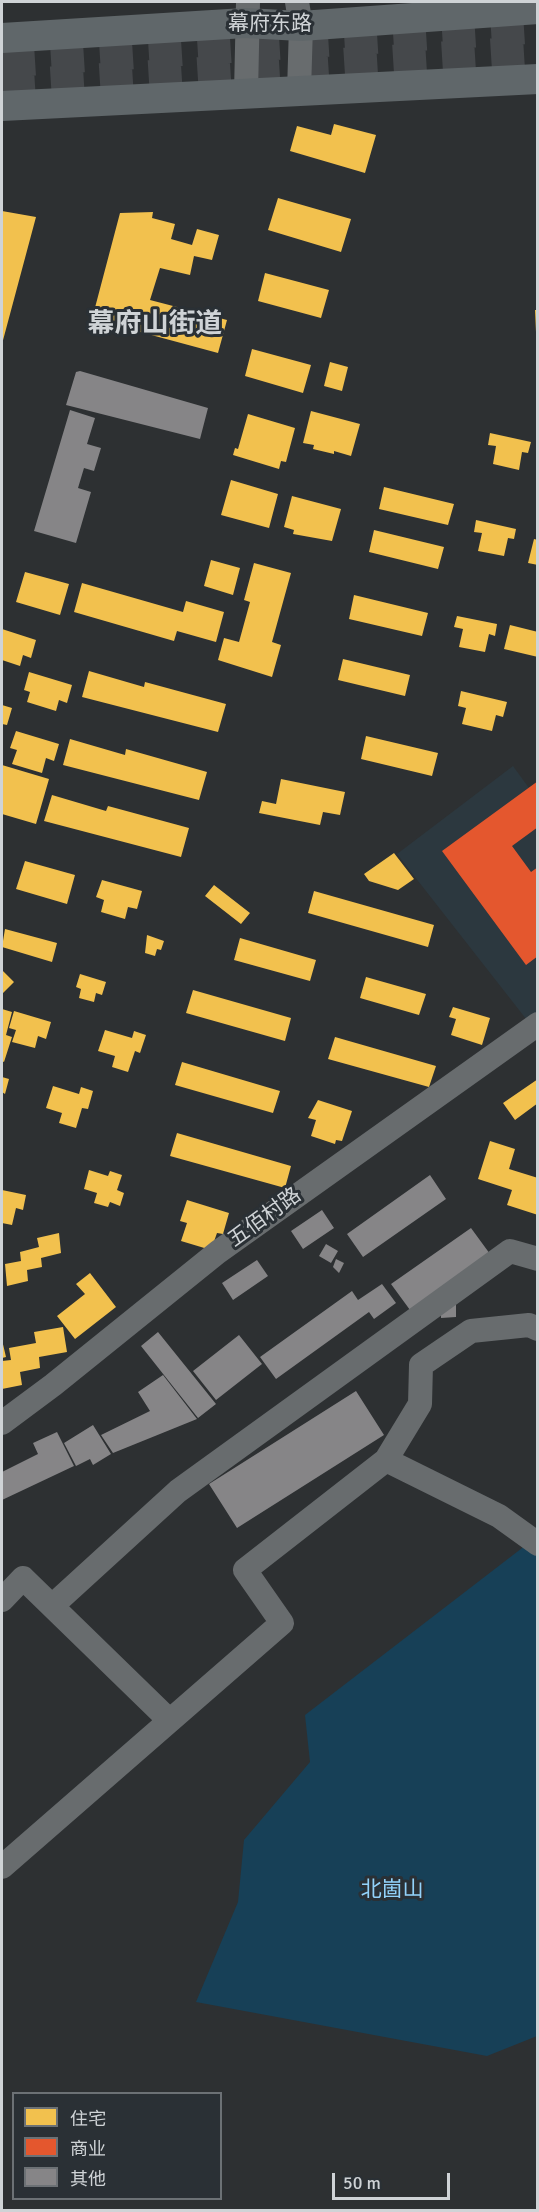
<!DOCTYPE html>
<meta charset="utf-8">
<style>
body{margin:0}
#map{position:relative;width:539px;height:2212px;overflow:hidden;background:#2d3032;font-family:Signika,"Noto Sans SC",sans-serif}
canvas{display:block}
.frame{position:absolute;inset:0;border:3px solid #cfd3d6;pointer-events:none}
.legend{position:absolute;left:12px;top:2092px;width:210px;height:108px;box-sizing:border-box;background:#2a3035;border:2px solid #6c7175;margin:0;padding:8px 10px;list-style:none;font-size:18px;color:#cfd3d6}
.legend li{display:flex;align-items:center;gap:12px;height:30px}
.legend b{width:30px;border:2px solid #6c7175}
.scale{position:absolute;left:332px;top:2173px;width:118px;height:27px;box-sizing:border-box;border:3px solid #cfd3d6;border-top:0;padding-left:8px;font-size:18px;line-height:21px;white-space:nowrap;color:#cfd3d6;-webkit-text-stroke:4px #2a3035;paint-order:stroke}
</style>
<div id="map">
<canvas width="539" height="2212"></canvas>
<div class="frame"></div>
<ul class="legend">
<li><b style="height:16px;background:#f2c14e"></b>住宅</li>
<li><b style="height:16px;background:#e4572e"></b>商业</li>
<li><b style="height:16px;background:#868587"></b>其他</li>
</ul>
<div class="scale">50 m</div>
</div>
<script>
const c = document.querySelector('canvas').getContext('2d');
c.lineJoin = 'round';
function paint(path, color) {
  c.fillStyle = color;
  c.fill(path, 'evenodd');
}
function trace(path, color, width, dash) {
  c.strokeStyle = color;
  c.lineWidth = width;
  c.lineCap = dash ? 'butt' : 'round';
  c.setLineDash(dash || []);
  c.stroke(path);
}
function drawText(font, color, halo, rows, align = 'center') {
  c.font = font + ' Signika,"Noto Sans SC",sans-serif';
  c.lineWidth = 6;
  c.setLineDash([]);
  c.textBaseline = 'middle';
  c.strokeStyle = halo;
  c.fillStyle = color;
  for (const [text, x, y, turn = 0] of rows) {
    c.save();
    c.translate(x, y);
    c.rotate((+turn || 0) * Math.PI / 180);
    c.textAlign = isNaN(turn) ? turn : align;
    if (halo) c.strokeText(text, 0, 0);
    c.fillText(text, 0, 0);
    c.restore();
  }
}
paint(new Path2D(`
 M513 766 537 799V1018L530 1024 397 854Z`), '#2c383f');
paint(new Path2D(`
 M526 1545 537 1547V2036L487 2056 196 2002 238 1902 244 1840 310 1762 305 1715Z`), '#174057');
paint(new Path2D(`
 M334 124 376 135 365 173 290 151 297 126 331 135Z
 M278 198 351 219 341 252 268 230Z
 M2 211 36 217 2 344Z
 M153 212 152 218 175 224 171 239 192 245 197 229 219 235 212 260 194 256 190 275 160 268 150 300 227 320 218 353 92 319 120 213Z
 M265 273 329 290 321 318 258 301Z
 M535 310H538V332H536Z
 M252 349 311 365 303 393 245 376Z
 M330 362 348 367 342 391 324 386Z
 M311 411 360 424 351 456 334 451V454L313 449 314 445 303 443Z
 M248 414 295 428 286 462 281 461 279 469 233 455 235 448 238 449Z
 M490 433 531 442 528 453 522 452 519 470 493 464 496 446 488 445Z
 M231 480 278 494 269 528 221 515Z
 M384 487 454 504 448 525 379 509Z
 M292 496 341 509 332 541 293 534 294 530 284 527Z
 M476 520 516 529 514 539 508 538 504 556 478 551 482 533 474 532Z
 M374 530 444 547 438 569 369 552Z
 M534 539 538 540V565L528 563Z
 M211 560 240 568 233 595 204 586Z
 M254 563 291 573 272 642 281 645 272 677 218 660 224 638 239 642 250 602 244 600Z
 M25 572 69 584 60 615 16 602Z
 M82 583 183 612 186 601 224 612 216 642 177 631 174 641 74 612Z
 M354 595 428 613 422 636 349 619Z
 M457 616 497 624 495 636 489 634 485 652 459 647 463 629 454 627Z
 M510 625 538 632V657L504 649Z
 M2 629 36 640 31 658 23 655 20 666 2 660Z
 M343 659 410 675 405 696 338 680Z
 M89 671 144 687 145 682 226 704 218 732 82 697Z
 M29 672 72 685 67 703 59 700 56 711 27 702 30 692 24 690Z
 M461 691 507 702 503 717 496 715 492 731 462 724 466 708 458 706Z
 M2 705 12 708 7 725 2 724Z
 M16 731 59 744 54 761 46 758 42 773 12 764 17 750 10 748Z
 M366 736 438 753 432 776 361 759Z
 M70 739 125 755 126 749 207 772 199 800 63 765Z
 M2 765 49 779 36 824 2 814Z
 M281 779 345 792 340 815 323 812 320 825 259 813 262 801 276 804Z
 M52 795 106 811 108 806 189 828 181 857 44 821Z
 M394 853 414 879 398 890 369 881 364 874Z
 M25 861 75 875 67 904 16 889Z
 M102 880 142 891 137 909 128 907 125 919 101 912 104 900 96 897Z
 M214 885 250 913 241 924 205 896Z
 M314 891 434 925 428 947 308 913Z
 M5 929 57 943 52 962 2 947Z
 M147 935 164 941 161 950 157 949 155 956 145 953Z
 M240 938 316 960 310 981 234 960Z
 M2 970 14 982 2 994Z
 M80 974 106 982 102 995 96 993 94 1002 79 998 81 989 76 987Z
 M366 977 426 994 419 1015 360 998Z
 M193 990 291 1018 285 1041 186 1013Z
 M453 1007 490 1018 482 1045 451 1035 456 1019 449 1017Z
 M2 1009 12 1012 6 1035 12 1037 4 1062 2 1061Z
 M14 1011 51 1022 46 1039 38 1036 35 1048 12 1042 16 1030 9 1028Z
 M105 1030 132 1038 134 1031 146 1035 140 1053 135 1051 128 1072 112 1067 115 1056 98 1051Z
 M335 1037 436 1066 429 1087 328 1059Z
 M182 1062 280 1091 273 1113 175 1085Z
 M2 1077 9 1079 5 1094 2 1092Z
 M538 1079V1103L515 1120 503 1103Z
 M53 1086 79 1094 81 1087 93 1091 88 1109 82 1108 76 1128 59 1123 62 1113 46 1108Z
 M318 1100 352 1111 342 1141 336 1140 335 1144 311 1136 316 1120 308 1118Z
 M177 1133 291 1166 285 1188 170 1156Z
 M490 1141 515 1149 509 1169 538 1178V1215L507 1205 512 1190 478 1179Z
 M89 1170 108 1176 110 1171 122 1175 117 1190 124 1193 120 1206 110 1202 108 1207 94 1203 97 1193 84 1189Z
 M2 1190 26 1195 23 1210 16 1208 12 1225 2 1223Z
 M187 1200 229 1213 223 1234 217 1233 211 1250 181 1241 187 1223 180 1221Z
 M59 1233 61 1253 41 1258 42 1267 27 1270 28 1281 7 1286 5 1264 21 1261 20 1252 39 1247 37 1238Z
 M90 1273 116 1307 75 1339 57 1316 85 1294 76 1284Z
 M63 1327 67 1352 39 1357 40 1368 20 1372 22 1385 2 1389V1361L11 1360 9 1348 36 1343 34 1332Z
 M2 1340 6 1357 2 1358Z`), '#f2c14e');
paint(new Path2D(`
 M538 781V827L512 846 531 872 538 867V956L526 965 442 851Z`), '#e4572e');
paint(new Path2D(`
 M80 371 208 408 200 439 66 405 76 372Z
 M70 410 95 418 87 444 101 448 94 471 84 468 78 488 91 492 76 543 34 531Z
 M430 1175 446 1199 363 1257 347 1234Z
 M322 1210 334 1228 303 1249 291 1231Z
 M471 1228 490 1254 410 1310 391 1284Z
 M326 1244 338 1251 331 1263 319 1256Z
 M336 1259 344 1263 339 1273 333 1267Z
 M257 1260 268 1276 233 1300 222 1283Z
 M382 1284 396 1303 374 1319 369 1312 276 1379 260 1357 352 1291 358 1300Z
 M441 1303H456V1317L441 1318Z
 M158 1332 216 1404 198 1418 141 1346Z
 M239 1335 262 1364 216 1400 193 1371Z
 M163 1375 197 1419 113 1453 101 1435 150 1411 138 1392Z
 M356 1391 384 1435 237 1528 209 1484Z
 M93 1425 111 1454 93 1465 90 1459 76 1466 64 1443Z
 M57 1432 74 1466 2 1500V1472L38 1454 33 1443Z`), '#868587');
trace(new Path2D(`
 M2 61 538 27
 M2 86 538 52`), '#45484b', 33, [33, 16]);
trace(new Path2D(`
 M297 2 301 26 299 91
 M246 93 248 2
 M2 1423 53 1385 218 1252 538 1024
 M386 1460 499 1516 538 1544
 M2 1600 23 1578 169 1720
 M52 1606 178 1491 510 1251 538 1259
 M2 1867 282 1623 245 1570 386 1460 420 1404 421 1365 471 1331 529 1325 538 1329`), '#686c6e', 24);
trace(new Path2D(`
 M2 38 245 23 301 26 538 9
 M2 106 538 79`), '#60676a', 30);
drawText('21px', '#cfd3d6', '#2a3035', [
 ["幕府东路",270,24],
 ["五佰村路",265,1218,-36]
]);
drawText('21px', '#92d2fa', '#2a3035', [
 ["北崮山",392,1890]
]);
drawText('bold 27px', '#cfd3d6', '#2a3035', [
 ["幕府山街道",155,325]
]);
</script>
